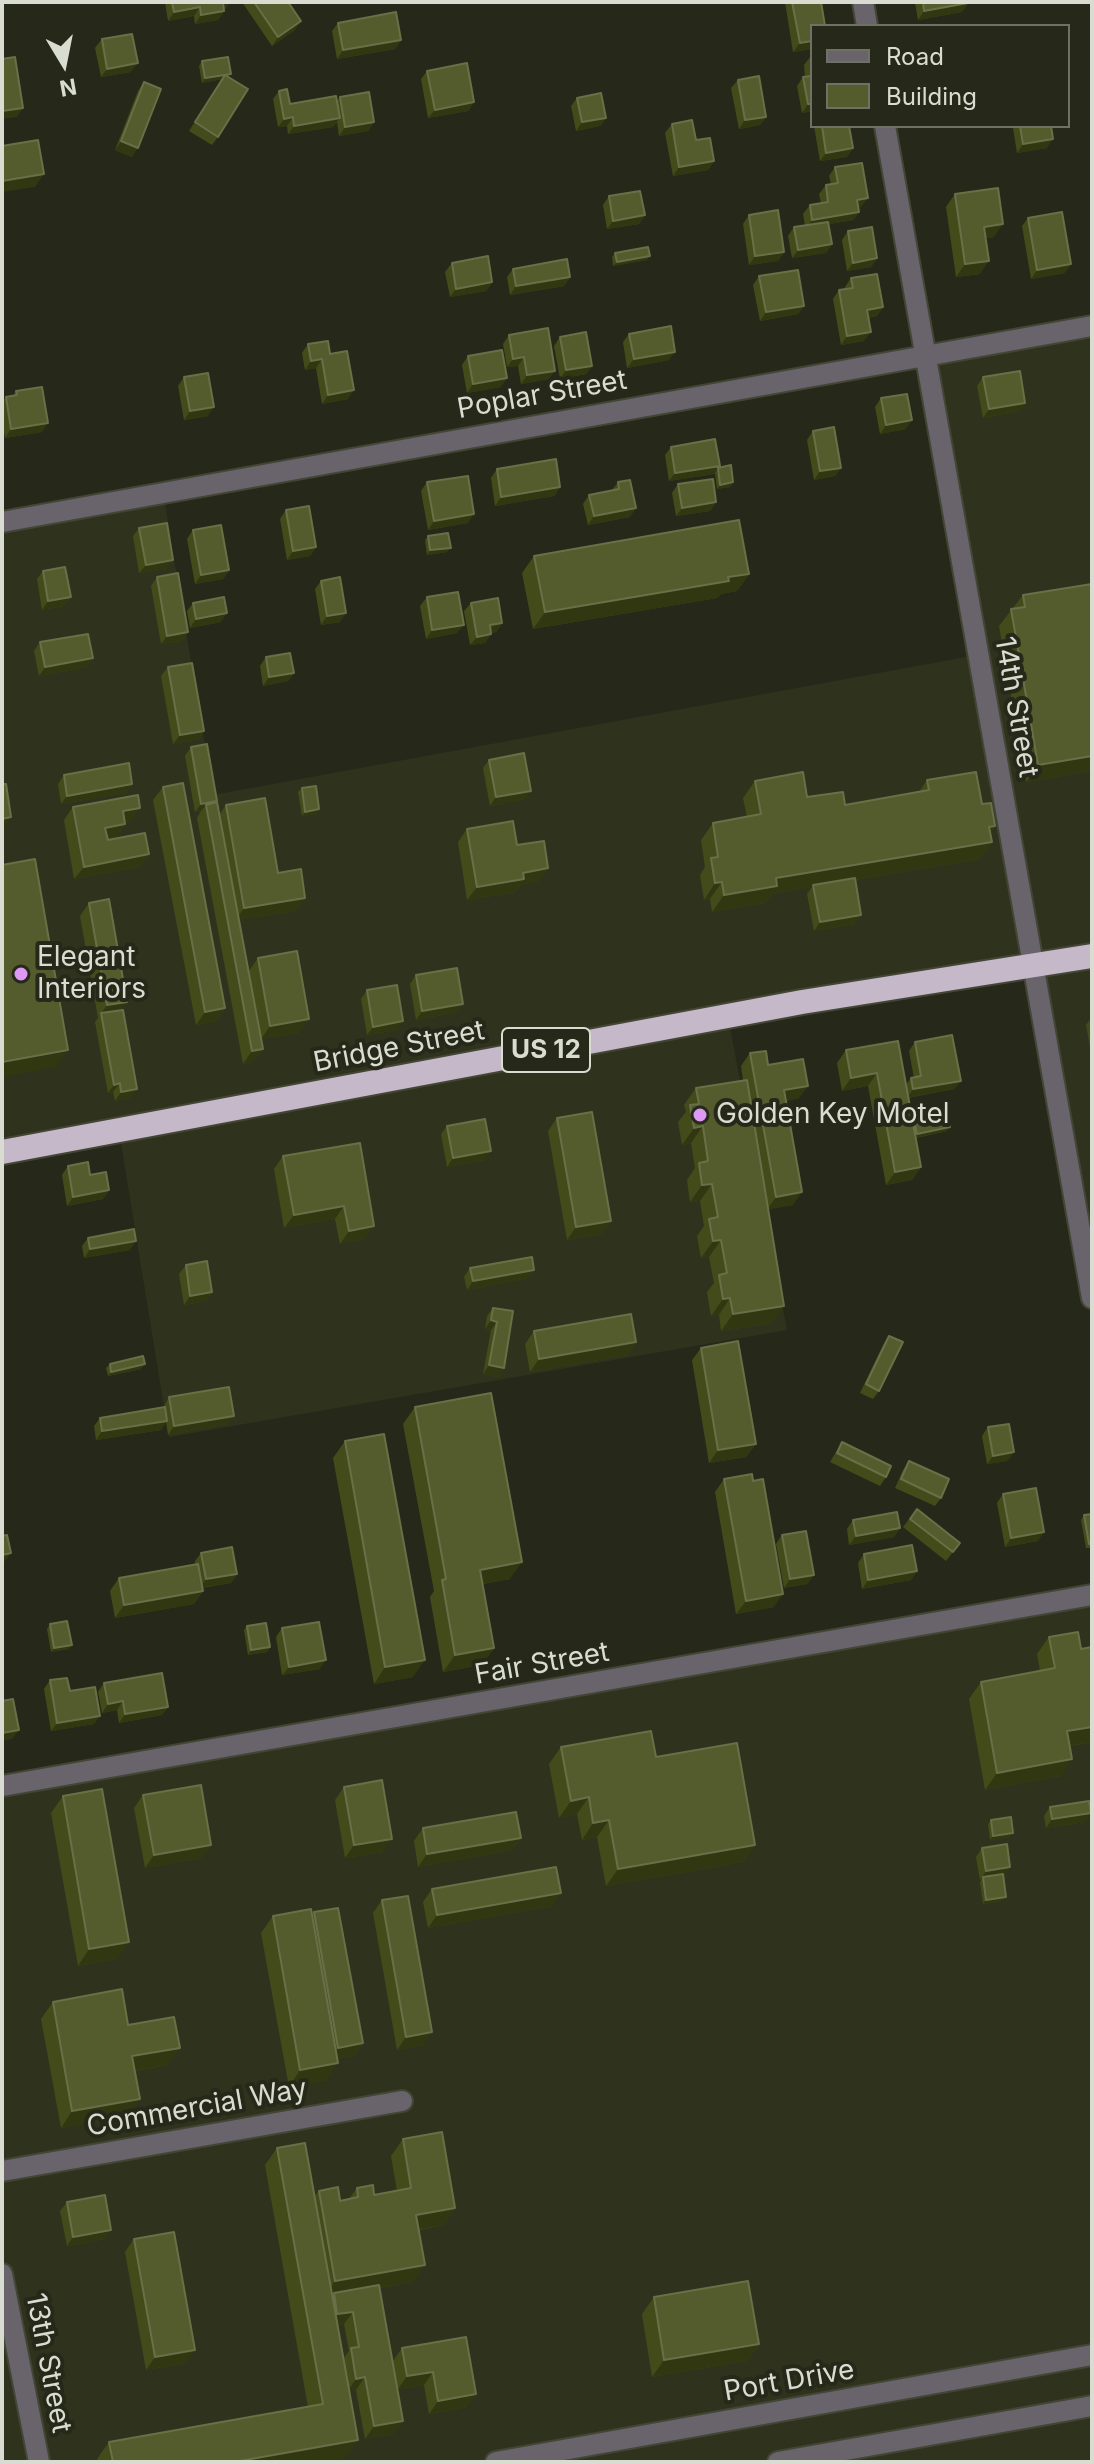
<!DOCTYPE html>
<style>
body{margin:0}
#map{position:relative;width:1094px;height:2464px;overflow:hidden;background:#262919;font-family:Inter,sans-serif}
canvas{display:block}
.frame{position:absolute;inset:0;border:4px solid #d9dcd1;pointer-events:none}
.legend{position:absolute;left:810px;top:24px;width:260px;height:104px;box-sizing:border-box;background:#262919;border:2px solid #6e7163;margin:0;padding:10px 14px;list-style:none;font-size:24px;color:#d9dcd1}
.legend li{display:flex;align-items:center;gap:16px;height:40px}
.legend b{width:40px;border:2px solid #6e7163}
.north{position:absolute;left:24px;top:24px;width:80px;height:80px;-webkit-text-stroke:6px #262919;paint-order:stroke;rotate:170deg;font-size:22px;font-weight:700;line-height:32px;text-align:center;color:#d9dcd1}
.north::after{content:'';display:block;margin:auto;width:28px;height:36px;background:#d9dcd1;clip-path:polygon(50% 0,100% 100%,50% 72%,0 100%)}
</style>
<div id="map">
<canvas width="1094" height="2464"></canvas>
<div class="frame"></div>
<ul class="legend">
<li><b style="height:10px;background:#69646b"></b>Road</li>
<li><b style="height:22px;background:#545b2d"></b>Building</li>
</ul>
<div class="north">N</div>
</div>
<script>
const c = document.querySelector('canvas').getContext('2d');
c.lineJoin = 'round';
function paint(path, color) {
  c.fillStyle = color;
  c.fill(path, 'evenodd');
}
function trace(path, color, width, dash) {
  c.strokeStyle = color;
  c.lineWidth = width;
  c.lineCap = dash ? 'butt' : 'round';
  c.setLineDash(dash || []);
  c.stroke(path);
}
function drawText(font, color, halo, rows, align = 'center') {
  c.font = font + ' Inter,sans-serif';
  c.lineWidth = 8;
  c.setLineDash([]);
  c.textBaseline = 'middle';
  c.strokeStyle = halo;
  c.fillStyle = color;
  for (const [text, x, y, turn = 0] of rows) {
    c.save();
    c.translate(x, y);
    c.rotate((+turn || 0) * Math.PI / 180);
    c.textAlign = isNaN(turn) ? turn : align;
    if (halo) c.strokeText(text, 0, 0);
    c.fillText(text, 0, 0);
    c.restore();
  }
}
paint(new Path2D(`
 M1092 326V1275L1034 967 728 1017 787 1330 169 1437 119 1131 2 1152V522L163 492 213 795 977 655 925 355Z
 M1092 1595V2462H2V1786Z`), '#2f331d');
const minor = new Path2D(`
 M863 2 867 26
 M885 126 1092 1298
 M2 522 1092 326
 M2 1786 1092 1595
 M2 2171 402 2101
 M2 2274 39 2462
 M496 2462 1092 2355
 M778 2462 1092 2406`);
const highway = new Path2D(`
 M2 1152 802 1002 1092 956`);
trace(minor, '#434636', 24);
trace(highway, '#434636', 28);
trace(minor, '#69646b', 20);
trace(highway, '#c5b8c9', 24);
paint(new Path2D(`
 M165 2H230L218 20 195 24 194 16 168 21Z
 M242 2H288L295 30 272 46Z
 M785 2H821L812 26V49L793 52Z
 M915 2H968V3L962 12 918 20Z
 M338 23 401 40 395 49 337 59 332 31Z
 M102 39 131 72 101 77 95 48Z
 M812 56V111L802 113 797 86 803 77H805L804 65 810 57Z
 M202 61 229 77 218 137 212 145 189 131 222 79 202 83 199 66Z
 M427 71 474 102 468 111 428 118 421 79Z
 M738 80 766 117 760 125 739 129 731 88Z
 M144 82 132 157 115 150 138 91Z
 M279 91 290 104 337 101 340 97 374 122 368 131 339 136 337 122 333 127 288 134 287 126 278 127 273 99Z
 M577 98 606 118 600 126 576 131 571 106Z
 M672 124 696 140 714 161 708 170 673 176 665 133Z
 M814 126H849L853 148 847 157 820 161Z
 M1014 126H1051L1047 148 1017 153 1013 128Z
 M835 167 861 207H858L859 212 853 220 829 224 832 244 826 253 792 258 788 236 794 227 805 225 803 214 810 205 821 203 819 194 826 185 831 184 829 176Z
 M955 194 994 237 986 238 980 274 956 277 946 207Z
 M609 196 645 215 639 224 607 229 603 205Z
 M749 215 784 252 778 261 749 265 743 224Z
 M1028 218 1065 273 1031 279 1022 226Z
 M848 231 877 258 871 267 847 271 842 240Z
 M615 253 647 260 613 266 612 257Z
 M452 263 492 282 486 291 450 297 445 272Z
 M513 269 570 277 564 286 510 295 507 277Z
 M759 276 804 306 798 314 760 321 753 285Z
 M851 278 883 307 877 316 868 318 864 341 841 345 833 299 839 290 845 289V287Z
 M629 334 669 360 627 368 623 342Z
 M509 335 549 379 521 384 518 366 507 367 503 344Z
 M560 337 592 366 586 374 560 379 554 346Z
 M308 344 330 354 348 399 322 404 316 368 305 370 302 353Z
 M468 356 501 387 467 393 462 365Z
 M184 377 208 416 184 420 178 386Z
 M983 377 1025 403 1019 411 983 418 977 386Z
 M16 391 42 432 5 438 2 420V402L6 397 13 396Z
 M881 398 906 429 880 434 875 407Z
 M813 431 841 468 835 476 814 480 807 440Z
 M671 447 719 467 733 482 730 487 717 489 715 473 714 474 669 481 665 455Z
 M497 469 560 487 554 496 495 506 491 478Z
 M427 482 468 523 428 530 421 491Z
 M618 482 630 517 588 525 583 504 589 495 612 490Z
 M678 484 716 502 710 511 676 516 672 493Z
 M286 510 316 547 310 556 287 560 280 519Z
 M139 528 167 569 139 573 133 536Z
 M193 530 229 570 223 579 195 584 187 539Z
 M428 536 447 552 427 555 425 540Z
 M534 556 749 574 737 591 721 594 717 598 533 629 522 573Z
 M43 571 71 597 64 606 42 610 37 579Z
 M157 577 188 632 182 641 161 644 151 586Z
 M321 581 340 622 321 625 315 589Z
 M1092 584V771L1026 782 999 626 1023 595Z
 M427 597 457 633 426 639 420 606Z
 M193 603 221 622 190 628 187 611Z
 M471 603 502 623 496 632 491 633 485 643 470 645 464 611Z
 M40 642 93 658 86 667 39 676 34 651Z
 M266 657 294 673 288 681 263 686 260 666Z
 M168 667 204 731 198 739 173 744 161 676Z
 M191 747 215 803 219 815 226 805 278 873 296 911 239 920 263 1049 253 1062 243 1064 197 818 201 811 195 812 185 756Z
 M489 760 525 799 490 806 483 768Z
 M64 775 132 784 126 793 61 804 58 784Z
 M927 780 982 804 995 826 990 833 992 842 980 859 855 880V924L814 931 807 894 812 887 772 894 765 903 712 912 710 899 704 900 700 875 705 867 701 840 713 823 747 817 743 798 755 781 807 797 845 805 919 792Z
 M163 787 225 1008 216 1021 196 1025 153 800Z
 M302 788 319 809 316 814 302 816 298 792Z
 M73 807 131 821 125 822V824L116 837 107 839 149 854 140 867 74 879 64 820Z
 M467 829 517 845 548 868 539 881 520 885 515 892 467 900 458 842Z
 M89 903 121 1010 130 1098 115 1101 113 1092 108 1093 95 1022 98 1018 80 916Z
 M258 958 300 1032 261 1039 249 971Z
 M416 975 457 1012 416 1020 410 984Z
 M367 990 397 1030 367 1035 361 999Z
 M1092 1017V1058L1086 1025Z
 M915 1042 961 1081 954 1089 908 1098 913 1126 915 1124 947 1131 916 1138 921 1167 912 1180 886 1185 868 1086 842 1091 837 1063 846 1050 906 1085 911 1078H914L909 1051Z
 M750 1053 768 1065 799 1098 786 1101 793 1205 768 1209 772 1323 721 1331 719 1315 711 1316 707 1292 714 1283 709 1257 701 1258 697 1236 704 1226 700 1201 690 1202 687 1180 695 1168 691 1143 682 1145 678 1122 686 1112 684 1105 696 1088 743 1080 741 1066Z
 M557 1118 602 1234 567 1240 548 1131Z
 M447 1126 485 1160 447 1167 441 1134Z
 M360 1143 365 1239 340 1244 335 1219 284 1228 274 1169 283 1156Z
 M68 1166 90 1175 109 1190 103 1199 67 1206 62 1175Z
 M88 1238 130 1250 84 1258 82 1246Z
 M186 1265 212 1292 206 1301 184 1305 179 1274Z
 M470 1268 534 1270 528 1278 467 1290 464 1277Z
 M493 1308 513 1311 504 1368 498 1377 483 1374 491 1330 485 1329 487 1316Z
 M534 1331 636 1342 627 1355 530 1372 525 1344Z
 M889 1336 879 1391 873 1399 860 1393 883 1345Z
 M701 1348 756 1444 746 1457 709 1463 692 1360Z
 M110 1364 141 1369 108 1376 106 1368Z
 M169 1397 228 1424 168 1435 166 1422 161 1430 96 1440 94 1426 100 1418 163 1408Z
 M415 1407 510 1579 483 1584 494 1648 482 1665 443 1672 430 1597 434 1591 403 1424Z
 M988 1427 1014 1452 1007 1461 987 1464 982 1436Z
 M345 1441 413 1677 374 1684 333 1458Z
 M842 1442 886 1477 880 1486 830 1462Z
 M909 1461 941 1498 935 1506 895 1488 903 1470Z
 M724 1479 774 1607 736 1614 715 1492Z
 M1003 1494 1038 1541 1005 1547 997 1503Z
 M917 1509 960 1543 946 1561 903 1527Z
 M1084 1515 1092 1548H1086L1081 1520Z
 M853 1520 900 1528 894 1537 849 1545 847 1529Z
 M782 1535 814 1575 807 1584 784 1588 776 1544Z
 M201 1553 237 1574 231 1583 202 1588 203 1591 194 1604 115 1618 110 1591 119 1578 195 1564V1561Z
 M864 1554 917 1571 911 1580 862 1589 858 1563Z
 M50 1624 69 1649 51 1652 47 1629Z
 M247 1626 270 1647 267 1652 248 1655 244 1630Z
 M282 1628 320 1669 282 1675 276 1637Z
 M1049 1637 1081 1649 1092 1647V1742L1070 1746 1061 1776 985 1790 969 1699 981 1682 1040 1671 1037 1654Z
 M50 1680 70 1691 94 1724 51 1731 44 1689Z
 M104 1683 168 1707 162 1715 119 1723 117 1710 102 1713 98 1692Z
 M561 1747 656 1757 755 1845 743 1862 606 1886 597 1837 582 1840 577 1814 559 1818 549 1764Z
 M344 1787 383 1852 345 1858 335 1800Z
 M143 1795 202 1858 145 1868 134 1808Z
 M63 1796 117 1959 78 1966 51 1813Z
 M1050 1807 1085 1822 1046 1828 1044 1816Z
 M991 1820 1010 1837 990 1840 988 1824Z
 M423 1828 521 1838 511 1850 418 1867 414 1841Z
 M982 1848 1010 1867 1003 1876V1901L983 1904 980 1882 982 1879 980 1880 976 1857Z
 M432 1889 552 1906 428 1928 423 1902Z
 M382 1900 423 2045 397 2050 373 1913Z
 M314 1912 363 2043 354 2056 338 2059 326 2080 289 2087 261 1933 273 1916 312 1914Z
 M53 2002 128 2025 168 2065 135 2071 128 2116 61 2128 41 2019Z
 M403 2139 455 2208 443 2225 419 2230 413 2282 380 2288 394 2434 365 2439 356 2390 349 2391 346 2457 317 2462H98L97 2459 109 2442 308 2407 265 2165 277 2148 314 2197 319 2191 340 2201 349 2199 357 2188 374 2195 397 2191 391 2156ZM344 2324 349 2351 343 2359 337 2326Z
 M67 2202 105 2239 67 2246 60 2211Z
 M134 2239 186 2363 146 2370 125 2252Z
 M654 2297 759 2344 747 2361 652 2377 642 2314Z
 M466 2337 467 2407 429 2414 424 2385 398 2389 393 2361 402 2348Z`), '#444b1a');
paint(new Path2D(`
 M222 2H230L225 9 216 11Z
 M968 3 962 12 918 20 924 11Z
 M200 7 194 16 168 21 174 12Z
 M224 11 218 20 195 24 201 15Z
 M301 21 295 30 272 46 278 37Z
 M401 40 395 49 337 59 343 50Z
 M812 41V49L793 52 800 43Z
 M138 63 131 72 101 77 107 69Z
 M231 74 228 78 202 83 205 78Z
 M474 102 468 111 428 118 435 110Z
 M808 104H812V111L802 113Z
 M23 108 17 117 2 119V111Z
 M293 117 287 126 278 127 284 119Z
 M766 117 760 125 739 129 745 120Z
 M340 118 333 127 288 134 294 126Z
 M606 118 600 126 576 131 582 122Z
 M374 122 368 131 339 136 345 127Z
 M1053 139 1047 148 1017 153 1023 144Z
 M121 141 138 148 132 157 115 150Z
 M853 148 847 157 820 161 826 153Z
 M714 161 708 170 673 176 679 167Z
 M44 174 35 187 2 192V181Z
 M868 198 861 207 851 208 857 200Z
 M859 212 853 220 806 228 812 220Z
 M645 215 639 224 607 229 613 221Z
 M1003 224 994 237 975 240 984 227Z
 M832 244 826 253 792 258 798 250Z
 M784 252 778 261 749 265 755 256Z
 M650 256 647 260 613 266 617 262Z
 M877 258 871 267 847 271 853 263Z
 M989 261 980 274 956 277 965 264Z
 M1071 264 1065 273 1031 279 1037 270Z
 M570 277 564 286 510 295 516 286Z
 M492 282 486 291 450 297 456 289Z
 M804 306 798 314 760 321 766 312Z
 M883 307 877 316 861 319 867 310Z
 M871 332 864 341 841 345 847 336Z
 M675 352 669 360 627 368 634 359Z
 M524 357 518 366 507 367 513 359Z
 M322 359 316 368 305 370 311 361Z
 M592 366 586 374 560 379 566 370Z
 M555 371 549 379 521 384 527 375Z
 M507 378 501 387 467 393 473 384Z
 M354 390 348 399 322 404 328 395Z
 M1025 403 1019 411 983 418 989 409Z
 M214 407 208 416 184 420 190 411Z
 M912 420 906 429 880 434 886 425Z
 M48 423 42 432 5 438 11 429Z
 M720 466 714 474 669 481 675 473Z
 M841 468 835 476 814 480 820 471Z
 M733 482 730 487 717 489 720 485Z
 M560 487 554 496 495 506 501 497Z
 M716 502 710 511 676 516 682 508Z
 M636 508 630 517 588 525 594 516Z
 M474 514 468 523 428 530 434 521Z
 M316 547 310 556 287 560 293 551Z
 M451 548 447 552 427 555 430 550Z
 M173 560 167 569 139 573 146 565Z
 M229 570 223 579 195 584 201 575Z
 M749 574 737 591 721 594 717 598 533 629 545 612Z
 M71 597 64 606 42 610 48 601Z
 M227 613 221 622 190 628 196 619Z
 M346 613 340 622 321 625 327 616Z
 M502 623 496 632 483 634 490 625Z
 M464 625 457 633 426 639 432 630Z
 M188 632 182 641 161 644 167 636Z
 M491 634 485 643 470 645 477 637Z
 M93 658 86 667 39 676 45 667Z
 M294 673 288 681 263 686 269 677Z
 M204 731 198 739 173 744 180 735Z
 M1092 756V771L1026 782 1038 765Z
 M132 784 126 793 61 804 67 796Z
 M531 791 525 799 490 806 496 797Z
 M217 801 210 810 206 805 201 811 195 812 201 804Z
 M140 808 131 821 113 824 123 811Z
 M319 809 316 814 302 816 305 812Z
 M11 817 2 830V819Z
 M125 824 116 837 96 841 105 828Z
 M995 826 983 843 992 842 980 859 772 894 765 903 712 912 724 895 776 878Z
 M149 854 140 867 74 879 84 867Z
 M548 868 539 881 520 885 515 892 467 900 477 887 523 873Z
 M722 882 710 899 704 900 715 883Z
 M305 898 296 911 235 921 244 908Z
 M861 915 855 924 814 931 820 922Z
 M127 1002 118 1015 101 1013 98 1018 107 1005Z
 M463 1004 457 1012 416 1020 422 1011Z
 M225 1008 216 1021 196 1025 205 1012Z
 M309 1019 300 1032 261 1039 270 1026Z
 M403 1021 397 1030 367 1035 373 1027Z
 M263 1049 253 1062 243 1064 252 1051Z
 M68 1050 56 1067 2 1077V1062Z
 M877 1073 868 1086 842 1091 851 1078Z
 M961 1081 954 1089 907 1098 913 1089Z
 M120 1083 113 1092 108 1093 114 1085Z
 M808 1086 799 1098 775 1103 784 1090Z
 M137 1089 130 1098 115 1101 121 1092Z
 M703 1126 691 1143 682 1145 694 1128Z
 M950 1127 947 1131 914 1138 917 1134Z
 M491 1151 485 1160 447 1167 453 1158Z
 M921 1167 912 1180 886 1185 895 1172Z
 M712 1184 700 1201 690 1202 702 1185Z
 M109 1190 103 1199 67 1206 73 1197Z
 M802 1192 793 1205 767 1210 776 1197Z
 M344 1206 335 1219 284 1228 294 1215Z
 M611 1221 602 1234 567 1240 576 1227Z
 M374 1226 365 1239 340 1244 349 1231Z
 M721 1240 709 1257 701 1258 713 1241Z
 M136 1241 130 1250 84 1258 90 1249Z
 M534 1270 528 1278 467 1290 473 1281Z
 M212 1292 206 1301 184 1305 190 1296Z
 M730 1298 719 1315 711 1316 723 1299Z
 M784 1306 772 1323 721 1331 733 1314Z
 M491 1320 497 1322 491 1330 485 1329Z
 M636 1342 627 1355 530 1372 539 1359Z
 M145 1364 141 1369 108 1376 111 1372Z
 M489 1365 504 1368 498 1377 483 1374Z
 M234 1416 228 1424 168 1435 174 1426Z
 M167 1421 161 1430 96 1440 102 1431Z
 M756 1444 746 1457 709 1463 718 1450Z
 M1014 1452 1007 1461 987 1464 993 1456Z
 M900 1528 894 1537 849 1545 856 1536Z
 M1044 1532 1038 1541 1005 1547 1011 1538Z
 M11 1553 5 1561 2 1562V1555Z
 M522 1562 510 1579 468 1587 480 1570Z
 M917 1571 911 1580 862 1589 868 1580Z
 M237 1574 231 1583 199 1588 206 1579Z
 M814 1575 807 1584 784 1588 790 1579Z
 M203 1591 194 1604 115 1618 124 1605Z
 M783 1594 774 1607 736 1614 746 1601Z
 M72 1645 69 1649 51 1652 54 1648Z
 M270 1647 267 1652 248 1655 251 1650Z
 M494 1648 482 1665 443 1672 455 1655Z
 M326 1660 320 1669 282 1675 289 1667Z
 M425 1660 413 1677 374 1684 385 1667Z
 M123 1701 117 1710 102 1713 108 1704Z
 M168 1707 162 1715 119 1723 125 1714Z
 M100 1716 94 1724 51 1731 57 1723Z
 M1092 1727V1742L1055 1748 1067 1731Z
 M19 1730 12 1739 2 1741V1733Z
 M1072 1759 1061 1776 985 1790 997 1773Z
 M589 1797 577 1814 559 1818 571 1801Z
 M1091 1813 1085 1822 1046 1828 1052 1819Z
 M609 1820 597 1837 582 1840 593 1823Z
 M1013 1833 1010 1837 990 1840 993 1836Z
 M521 1838 511 1850 418 1867 427 1854Z
 M392 1839 383 1852 345 1858 354 1845Z
 M211 1845 202 1858 145 1868 154 1855Z
 M755 1845 743 1862 606 1886 618 1869Z
 M1010 1867 1004 1876 983 1879V1877L980 1880 986 1871Z
 M561 1893 552 1906 428 1928 437 1915Z
 M1006 1897 1003 1901 983 1904 986 1900Z
 M129 1942 117 1959 78 1966 89 1949Z
 M432 2032 423 2045 397 2050 406 2037Z
 M363 2043 354 2056 329 2061 338 2048Z
 M180 2048 168 2065 121 2073 132 2056Z
 M338 2063 326 2080 289 2087 300 2070Z
 M140 2099 128 2116 61 2128 72 2111Z
 M455 2208 443 2225 404 2232 416 2215Z
 M111 2230 105 2239 67 2246 73 2237Z
 M425 2265 413 2282 334 2296V2293L331 2297 323 2298 335 2281Z
 M353 2312 344 2324 328 2327 337 2314Z
 M759 2344 747 2361 652 2377 664 2360Z
 M195 2350 186 2363 146 2370 155 2357Z
 M433 2372 424 2385 398 2389 407 2376Z
 M365 2377 356 2390 347 2392 356 2379Z
 M476 2394 467 2407 429 2414 438 2401Z
 M403 2421 394 2434 365 2439 374 2426Z
 M358 2440 346 2457 317 2462H234Z`), '#313711');
const building = new Path2D(`
 M172 2H223L224 11 201 15 200 7 174 12Z
 M254 2H288L301 21 278 37Z
 M792 2H821L825 26H812V41L800 43Z
 M923 2H968V3L924 11Z
 M396 12 401 40 343 50 338 23Z
 M132 34 138 63 107 69 102 39Z
 M15 57 23 108 2 111V59Z
 M228 57 231 74 205 78 202 61Z
 M467 63 474 102 435 110 427 71Z
 M225 75 248 89 218 137 195 122Z
 M759 76 766 117 745 120 738 80Z
 M812 76V104H808L803 77Z
 M144 82 161 89 138 148 121 141Z
 M287 89 290 104 336 96 340 118 294 126 293 117 284 119 279 91Z
 M369 92 374 122 345 127 340 97Z
 M601 93 606 118 582 122 577 98Z
 M692 120 696 140 710 138 714 161 679 167 672 124Z
 M822 126H849L853 148 826 153Z
 M1020 126H1051L1053 139 1023 144Z
 M38 140 44 174 2 181V146Z
 M862 163 868 198 857 200 859 212 812 220 810 205 828 202 826 185 838 183 835 167Z
 M998 188 1003 224 984 227 989 261 965 264 955 194Z
 M640 191 645 215 613 221 609 196Z
 M778 210 784 252 755 256 749 215Z
 M1062 212 1071 264 1037 270 1028 218Z
 M828 222 832 244 798 250 794 227Z
 M872 227 877 258 853 263 848 231Z
 M648 247 650 256 617 262 615 253Z
 M488 256 492 282 456 289 452 263Z
 M567 259 570 277 516 286 513 269Z
 M798 270 804 306 766 312 759 276Z
 M877 274 883 307 867 310 871 332 847 336 839 290 853 288 851 278Z
 M671 326 675 352 634 359 629 334Z
 M548 328 555 371 527 375 524 357 513 359 509 335Z
 M586 332 592 366 566 370 560 337Z
 M328 341 330 354 347 351 354 390 328 395 322 359 311 361 308 344Z
 M502 350 507 378 473 384 468 356Z
 M1020 371 1025 403 989 409 983 377Z
 M208 373 214 407 190 411 184 377Z
 M42 387 48 423 11 429 6 397 17 395 16 391Z
 M907 394 912 420 886 425 881 398Z
 M834 427 841 468 820 471 813 431Z
 M715 439 720 466 675 473 671 447Z
 M556 459 560 487 501 497 497 469Z
 M731 465 733 482 720 485 718 468Z
 M468 476 474 514 434 521 427 482Z
 M713 479 716 502 682 508 678 484Z
 M630 480 636 508 594 516 589 495 619 489 618 482Z
 M309 506 316 547 293 551 286 510Z
 M739 520 749 574 728 577 729 581 545 612 534 556Z
 M167 523 173 560 146 565 139 528Z
 M221 525 229 570 201 575 193 530Z
 M448 533 451 548 430 550 428 536Z
 M65 567 71 597 48 601 43 571Z
 M178 573 188 632 167 636 157 577Z
 M340 577 346 613 327 616 321 581Z
 M1092 584V756L1038 765 1011 609 1025 607 1023 595Z
 M458 592 464 625 432 630 427 597Z
 M224 597 227 613 196 619 193 603Z
 M498 598 502 623 490 625 491 634 477 637 471 603Z
 M88 634 93 658 45 667 40 642Z
 M290 653 294 673 269 677 266 657Z
 M192 663 204 731 180 735 168 667Z
 M207 744 217 801 201 804 191 747Z
 M524 753 531 791 496 797 489 760Z
 M129 763 132 784 67 796 64 775Z
 M803 772 807 797 843 792 845 805 929 790 927 780 976 772 982 804 991 803 995 826 989 827 992 842 776 878 777 886 724 895 722 882 715 883 711 858 718 857 713 823 761 814 755 781Z
 M183 783 225 1008 205 1012 163 787Z
 M2 784H6L11 817 2 819Z
 M316 786 319 809 305 812 302 788Z
 M138 795 140 808 123 811 125 824 105 828 108 840 145 833 149 854 84 867 73 807Z
 M265 798 278 873 301 869 305 898 244 908 226 805Z
 M217 802 263 1049 252 1051 206 805Z
 M513 821 517 845 544 841 548 868 523 873 524 879 477 887 467 829Z
 M35 859 68 1050 2 1062V865Z
 M855 878 861 915 820 922 813 885Z
 M109 899 127 1002 107 1005 89 903Z
 M297 951 309 1019 270 1026 258 958Z
 M457 968 463 1004 422 1011 416 975Z
 M397 985 403 1021 373 1027 367 990Z
 M123 1010 137 1089 121 1092 120 1083 114 1085 101 1013Z
 M952 1035 961 1081 913 1089 911 1078 921 1076 915 1042Z
 M898 1041 921 1167 895 1172 877 1073 851 1078 846 1050Z
 M766 1051 768 1065 803 1059 808 1086 784 1090 802 1192 776 1197 750 1053Z
 M747 1080 784 1306 733 1314 730 1298 723 1299 719 1275 727 1273 721 1240 713 1241 709 1219 718 1217 712 1184 702 1185 699 1163 708 1161 703 1126 694 1128 690 1105 699 1104 696 1088Z
 M592 1112 611 1221 576 1227 557 1118Z
 M947 1117 950 1127 917 1134 915 1124Z
 M485 1119 491 1151 453 1158 447 1126Z
 M360 1143 374 1226 349 1231 344 1206 294 1215 283 1156Z
 M88 1162 90 1175 106 1172 109 1190 73 1197 68 1166Z
 M134 1229 136 1241 90 1249 88 1238Z
 M532 1257 534 1270 473 1281 470 1268Z
 M207 1261 212 1292 190 1296 186 1265Z
 M493 1308 513 1311 504 1368 489 1365 497 1322 491 1320Z
 M631 1314 636 1342 539 1359 534 1331Z
 M889 1336 903 1342 879 1391 866 1384Z
 M738 1341 756 1444 718 1450 701 1348Z
 M143 1356 145 1364 111 1372 110 1364Z
 M229 1387 234 1416 174 1426 169 1397Z
 M491 1393 522 1562 480 1570 494 1648 455 1655 442 1580 446 1579 415 1407Z
 M165 1407 167 1421 102 1431 100 1418Z
 M1009 1424 1014 1452 993 1456 988 1427Z
 M384 1434 425 1660 385 1667 345 1441Z
 M842 1442 891 1466 886 1477 837 1453Z
 M909 1461 949 1479 941 1498 901 1479Z
 M752 1474 753 1481 763 1479 783 1594 746 1601 724 1479Z
 M1036 1488 1044 1532 1011 1538 1003 1494Z
 M917 1509 960 1543 953 1552 910 1519Z
 M897 1512 900 1528 856 1536 853 1520Z
 M1092 1514V1544H1089L1084 1515Z
 M806 1531 814 1575 790 1579 782 1535Z
 M7 1535 11 1553 2 1555V1536Z
 M912 1545 917 1571 868 1580 864 1554Z
 M232 1547 237 1574 206 1579 201 1553Z
 M198 1564 203 1591 124 1605 119 1578Z
 M67 1621 72 1645 54 1648 50 1624Z
 M319 1622 326 1660 289 1667 282 1628Z
 M266 1623 270 1647 251 1650 247 1626Z
 M1078 1632 1081 1649 1092 1647V1727L1067 1731 1072 1759 997 1773 981 1682 1055 1668 1049 1637Z
 M162 1673 168 1707 125 1714 123 1701 108 1704 104 1683Z
 M67 1678 70 1691 95 1687 100 1716 57 1723 50 1680Z
 M13 1699 19 1730 2 1733V1701Z
 M651 1731 656 1757 737 1743 755 1845 618 1869 609 1820 593 1823 589 1797 571 1801 561 1747Z
 M382 1780 392 1839 354 1845 344 1787Z
 M201 1785 211 1845 154 1855 143 1795Z
 M102 1789 129 1942 89 1949 63 1796Z
 M1089 1801 1091 1813 1052 1819 1050 1807Z
 M516 1812 521 1838 427 1854 423 1828Z
 M1011 1817 1013 1833 993 1836 991 1820Z
 M1007 1844 1010 1867 986 1871 982 1848Z
 M556 1867 561 1893 437 1915 432 1889Z
 M1003 1874 1006 1897 986 1900 983 1877Z
 M408 1896 432 2032 406 2037 382 1900Z
 M338 1908 363 2043 338 2048 314 1912Z
 M311 1909 338 2063 300 2070 273 1916Z
 M122 1989 128 2025 174 2017 180 2048 132 2056 140 2099 72 2111 53 2002Z
 M442 2132 455 2208 416 2215 425 2265 335 2281 319 2191 338 2187 340 2201 358 2197 357 2188 373 2185 374 2195 411 2188 403 2139Z
 M305 2143 358 2440 234 2462H113L109 2442 323 2404 277 2148Z
 M105 2195 111 2230 73 2237 67 2202Z
 M174 2232 195 2350 155 2357 134 2239Z
 M748 2281 759 2344 664 2360 654 2297Z
 M379 2285 403 2421 374 2426 365 2377 356 2379 351 2348 359 2347 353 2312 337 2314 334 2293Z
 M466 2337 476 2394 438 2401 433 2372 407 2376 402 2348Z`);
paint(building, '#545b2d');
trace(building, '#696f47', 2);
for (const [x, y, r, color] of [
 [21,974,8,"#dd99f3"],
 [700,1115,8,"#dd99f3"]
]) {
  const dot = new Path2D();
  dot.arc(x, y, r, 0, 2 * Math.PI);
  c.fillStyle = color;
  c.fill(dot);
  trace(dot, '#262919', 3);
}
for (const [x, y, w] of [
 [546,1050,88]
]) {
  const box = new Path2D();
  box.roundRect(x - w / 2, y - 22, w, 44, 6);
  c.fillStyle = '#262919';
  c.fill(box);
  trace(box, '#d9dcd1', 2);
}
drawText('bold 26px', '#d9dcd1', null, [
 ["US 12",546,1050]
]);
drawText('28px', '#d9dcd1', '#262919', [
 ["Poplar Street",542,395,-10],
 ["14th Street",1016,707,80],
 ["Bridge Street",399,1047,-11],
 ["Fair Street",542,1664,-10],
 ["Commercial Way",197,2108,-10],
 ["13th Street",48,2363,79],
 ["Port Drive",789,2381,-10]
]);
drawText('28px', '#d9dcd1', '#262919', [
 ["Elegant",37,958],
 ["Interiors",37,990],
 ["Golden Key Motel",716,1115]
], 'left');
</script>
